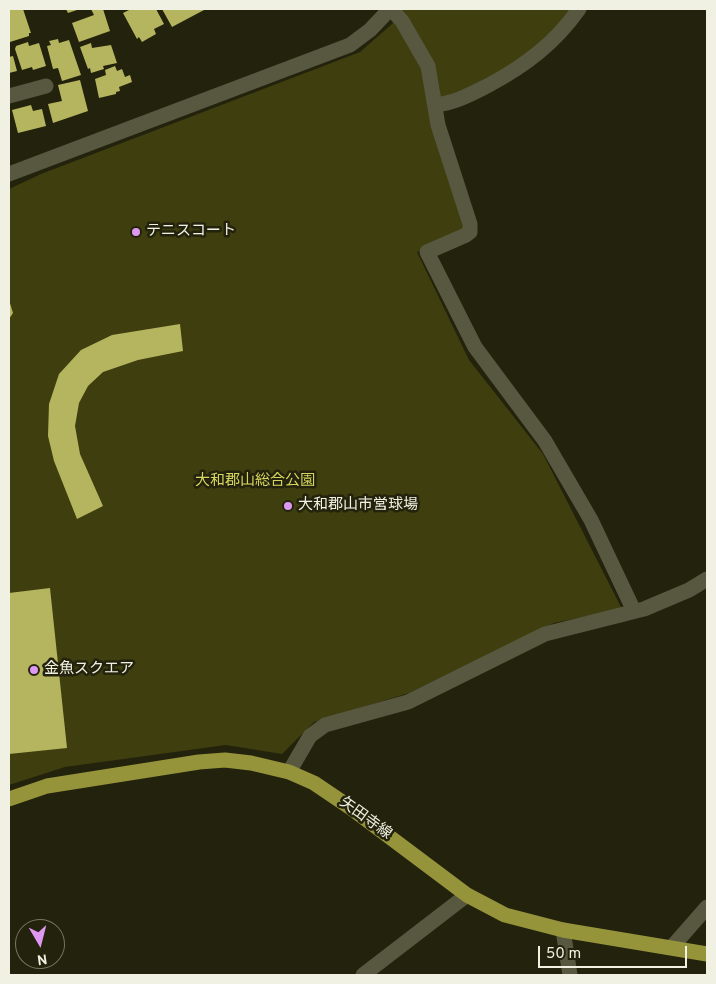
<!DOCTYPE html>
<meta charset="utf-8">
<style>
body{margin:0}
#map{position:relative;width:716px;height:984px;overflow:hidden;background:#23220c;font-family:Overpass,sans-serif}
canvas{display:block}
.frame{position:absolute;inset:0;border:10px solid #f1f1e3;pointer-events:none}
.north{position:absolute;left:15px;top:919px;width:50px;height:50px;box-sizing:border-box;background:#23220c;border:1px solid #757562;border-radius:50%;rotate:172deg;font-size:14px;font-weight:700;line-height:20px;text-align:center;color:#f1f1e3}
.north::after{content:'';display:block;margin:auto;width:18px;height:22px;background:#de98f2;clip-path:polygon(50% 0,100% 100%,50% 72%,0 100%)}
.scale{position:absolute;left:538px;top:946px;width:149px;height:22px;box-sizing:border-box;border:2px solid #f1f1e3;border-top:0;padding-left:6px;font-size:15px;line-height:18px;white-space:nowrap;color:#f1f1e3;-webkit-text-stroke:4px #23220c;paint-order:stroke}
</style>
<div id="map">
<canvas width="716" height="984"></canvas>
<div class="frame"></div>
<div class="north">N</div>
<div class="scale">50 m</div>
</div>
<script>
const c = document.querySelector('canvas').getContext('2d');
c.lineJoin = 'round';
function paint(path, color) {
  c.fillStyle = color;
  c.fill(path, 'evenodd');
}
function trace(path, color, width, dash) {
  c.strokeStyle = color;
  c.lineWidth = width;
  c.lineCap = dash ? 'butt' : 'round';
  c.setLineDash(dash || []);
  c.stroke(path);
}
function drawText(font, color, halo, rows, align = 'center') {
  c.font = font + ' Overpass,"Noto Sans JP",sans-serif';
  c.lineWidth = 5;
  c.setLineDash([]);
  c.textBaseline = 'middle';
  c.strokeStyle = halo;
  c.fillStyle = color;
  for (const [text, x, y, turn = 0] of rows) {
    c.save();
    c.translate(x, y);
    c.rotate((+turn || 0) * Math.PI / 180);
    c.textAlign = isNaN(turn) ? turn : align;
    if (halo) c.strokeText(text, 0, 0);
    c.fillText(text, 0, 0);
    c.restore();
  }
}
paint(new Path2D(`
 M402 9H573L518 64 429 110 464 229 417 252 469 360 543 454 622 609 554 623 409 693 314 722 282 754 226 745 65 767 9 785V189L41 174 360 52 392 24Z`), '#3f3e0f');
paint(new Path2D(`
 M9 9H23L31 33H29V36L10 42Z
 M66 9H80L68 13Z
 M91 9H103L110 31 79 42 72 23 94 15Z
 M131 9H156L164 24 154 29 156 34 142 42 139 37 137 39 123 13Z
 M162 9H203L204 10 172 27Z
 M58 39 59 43 69 40 81 75 62 81 58 68 53 69 47 46 51 45 49 41Z
 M28 42 29 46 39 43 46 66 33 70 32 67 22 70 15 49 16 46Z
 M91 43 92 48 111 45 117 63 103 66 104 69 91 73 90 68 88 69 80 47Z
 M13 56 17 71 9 73V57Z
 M115 66 117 71 122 69 125 77 130 75 132 82 119 87 120 91 116 92V94L99 98 95 79 106 75 105 70Z
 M80 80 88 111 53 123 48 104 62 101 58 85Z
 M31 105 33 111 42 109 46 126 18 133 12 110Z
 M9 300 13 313 9 319Z
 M180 324 183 351 138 360 103 372 88 386 79 403 75 426 80 454 103 506 77 519 54 461 48 436 49 404 59 374 81 350 112 335Z
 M50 588 67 748 9 754V593Z`), '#b6b55f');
trace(new Path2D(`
 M391 9 402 21 428 66 438 125 470 224V232L466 235 427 252 475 347 545 441 591 520 634 611
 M9 96 46 86
 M435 105C455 103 471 94 489 85 526 65 555 43 579 9
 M9 174 350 45 370 30 390 9
 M289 772 310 736 325 725 408 702 545 634 644 609 689 590 707 579
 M563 930 570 975
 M672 947 707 907
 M363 975 467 895`), '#585840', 15);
trace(new Path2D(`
 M9 799 47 786 199 762 225 760 251 763 289 772 314 783 351 808 467 895 505 915 563 930 707 954`), '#96943b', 15);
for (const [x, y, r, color] of [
 [136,232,5,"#de98f2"],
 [288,506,5,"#de98f2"],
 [34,670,5,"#de98f2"]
]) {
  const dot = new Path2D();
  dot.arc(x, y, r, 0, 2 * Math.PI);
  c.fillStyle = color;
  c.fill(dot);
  trace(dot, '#23220c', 2);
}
drawText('15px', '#f1f1e3', '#23220c', [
 ["テニスコート",146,232],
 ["大和郡山市営球場",298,506],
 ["金魚スクエア",44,670]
], 'left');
drawText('15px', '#d6d55f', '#23220c', [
 ["大和郡山総合公園",255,482]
]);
drawText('15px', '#f1f1e3', '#23220c', [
 ["矢田寺線",365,819,36]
]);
</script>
